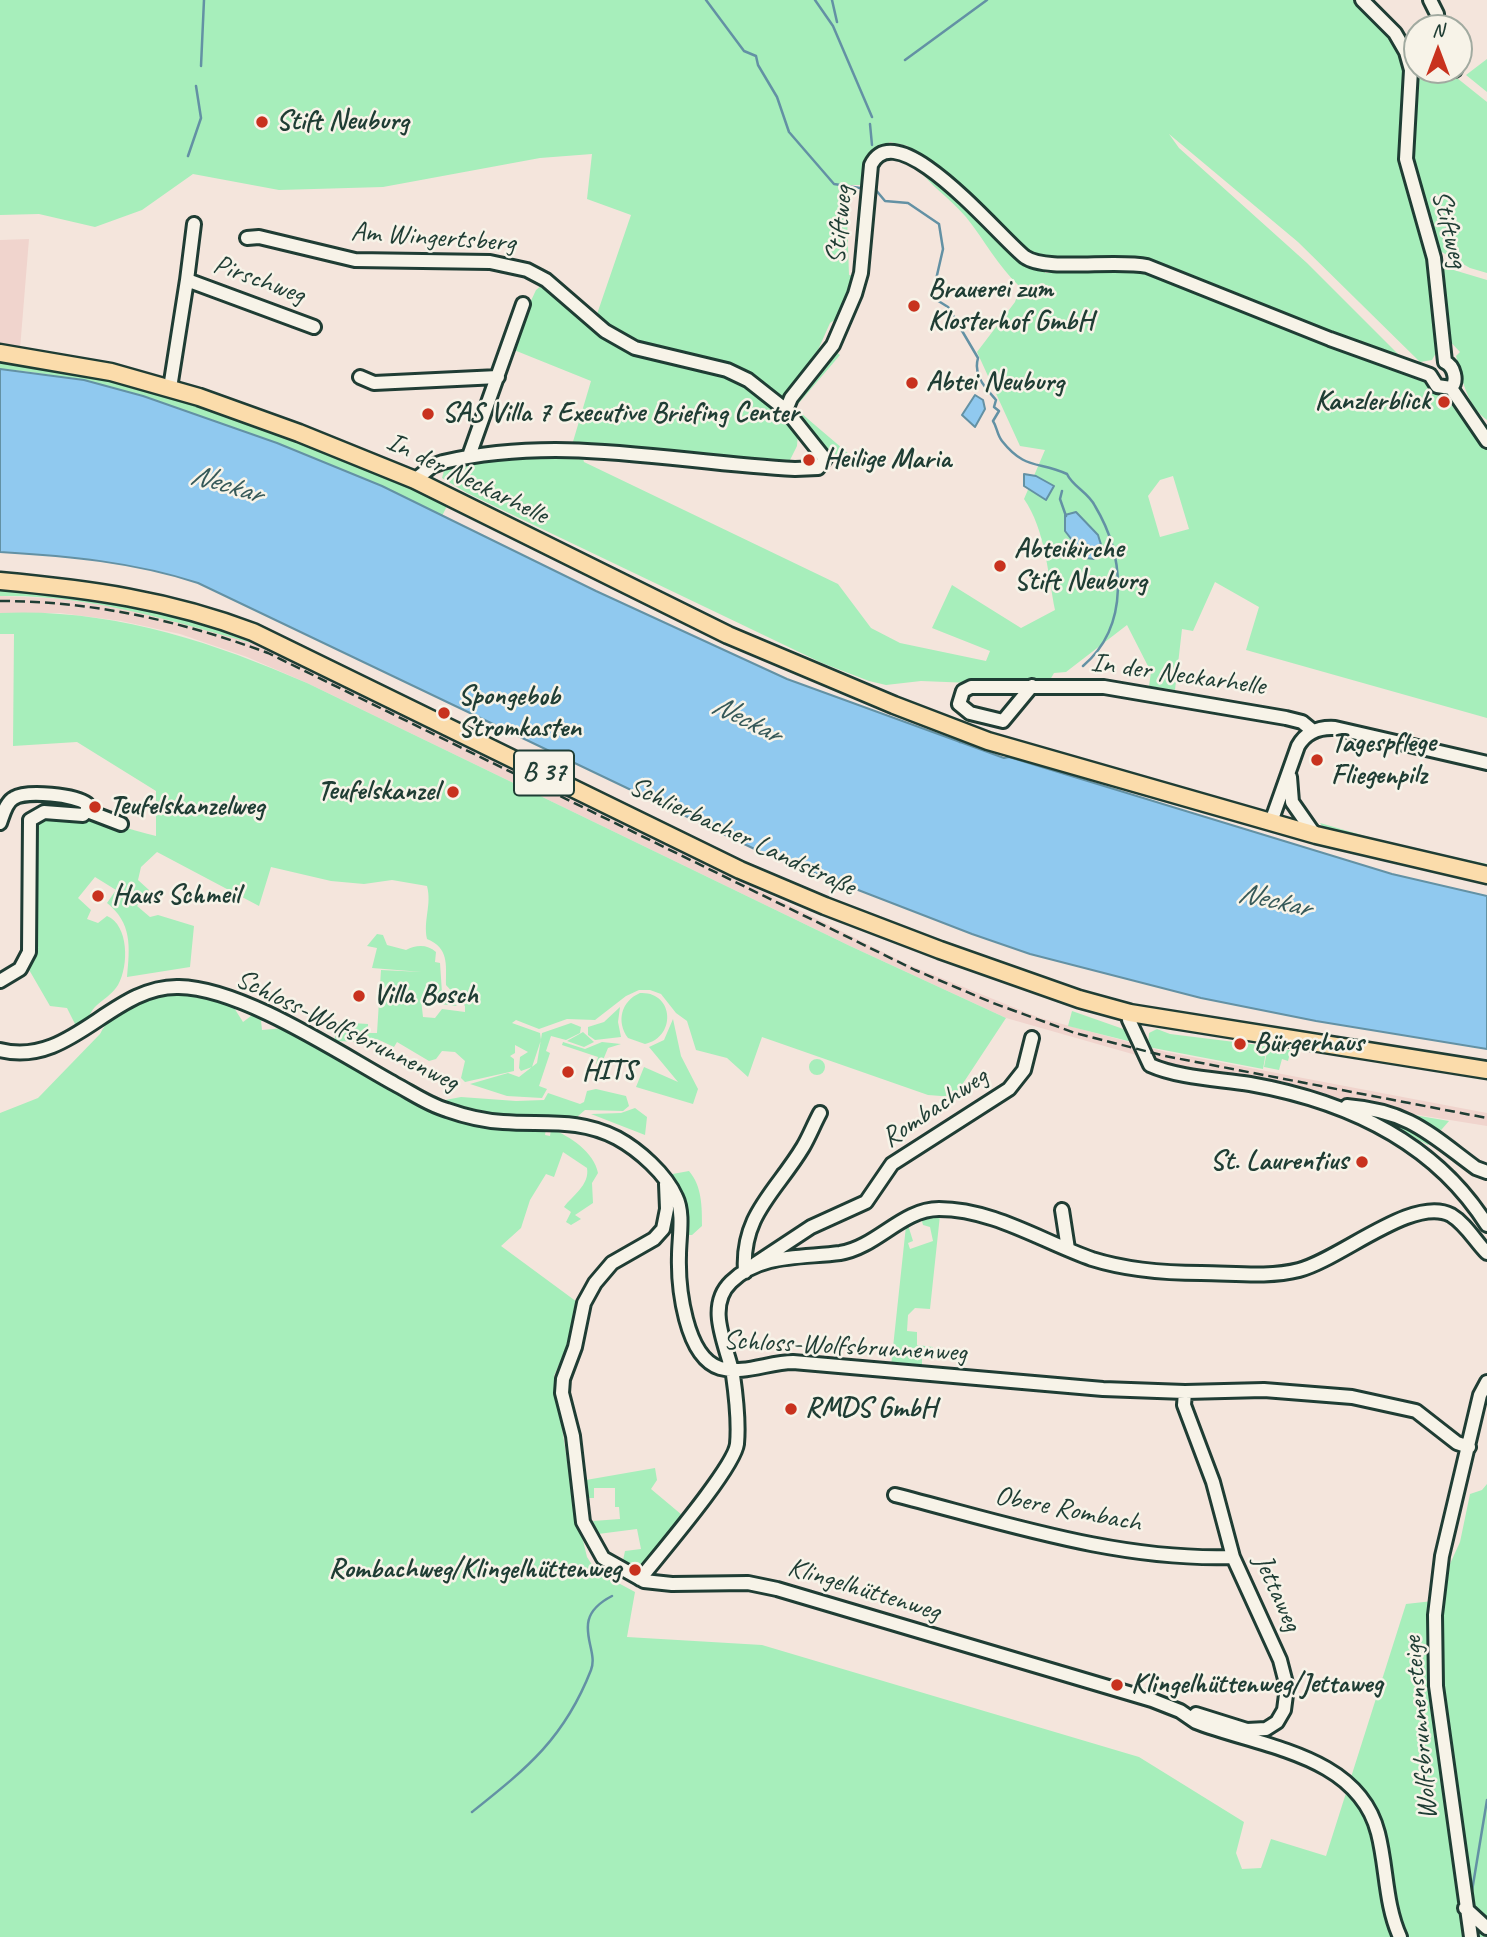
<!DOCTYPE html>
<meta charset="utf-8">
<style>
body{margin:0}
#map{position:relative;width:1487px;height:1937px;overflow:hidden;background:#f4e5dc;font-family:Caveat,sans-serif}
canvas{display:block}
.north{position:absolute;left:1403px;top:14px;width:70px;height:70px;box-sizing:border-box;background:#f7f3e8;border:2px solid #a1aaa0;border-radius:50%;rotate:0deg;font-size:19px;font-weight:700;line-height:28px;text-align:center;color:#1f3d34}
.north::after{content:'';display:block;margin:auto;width:24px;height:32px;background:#c8321e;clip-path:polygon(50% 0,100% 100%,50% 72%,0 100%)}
</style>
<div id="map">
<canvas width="1487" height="1937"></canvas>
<div class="north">N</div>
</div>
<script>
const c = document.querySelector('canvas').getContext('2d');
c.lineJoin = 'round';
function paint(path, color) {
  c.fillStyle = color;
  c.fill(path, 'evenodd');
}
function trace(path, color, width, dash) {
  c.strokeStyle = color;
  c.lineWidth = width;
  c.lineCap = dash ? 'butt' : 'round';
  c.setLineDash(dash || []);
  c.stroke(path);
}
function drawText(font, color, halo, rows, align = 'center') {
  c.font = font + ' Caveat,sans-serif';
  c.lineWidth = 5;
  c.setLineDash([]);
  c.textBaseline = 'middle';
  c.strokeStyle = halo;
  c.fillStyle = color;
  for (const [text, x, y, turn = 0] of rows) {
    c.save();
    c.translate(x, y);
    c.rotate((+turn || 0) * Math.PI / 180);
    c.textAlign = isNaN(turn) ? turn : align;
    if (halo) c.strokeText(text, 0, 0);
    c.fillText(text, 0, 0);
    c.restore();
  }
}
paint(new Path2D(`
 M29 239 20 349 0 348V240Z
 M0 596 66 599 127 608 181 621 256 644 564 792 909 965 1040 1018 1166 1052 1487 1113V1126L1344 1103 1178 1067 1006 1018 850 946 307 683 247 657 180 634 121 621 60 613H0Z`), '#f0d4cd');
paint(new Path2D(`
 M0 0H1354L1390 33 1401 51 1407 72 1403 125 1430 254 1437 332V351L1432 360 1420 362 1298 242 1169 134 1179 148 1307 263 1409 365 1140 257 1067 258 1046 255 1045 273 1113 269 1143 272 1411 374 1429 383 1445 397 1487 449V718L1246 650 1259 607 1215 582 1193 631 1182 629 1175 690 1149 686 1151 672 1127 625 1066 672 1054 673 1050 680 971 683 921 681 886 685 869 681 822 663 467 493 442 478 445 467 496 457 582 455 584 462 838 584 871 628 900 643 986 661 990 651 932 628 952 585 1021 628 1055 610C1048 574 1045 529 1024 499L1045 450 1020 446 977 352 1015 302 1020 287C998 266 985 241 966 217 945 192 917 179 908 146L890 142C870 153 866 163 862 185H851L847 217 849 275 855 276 839 317 830 323 810 368 781 401C745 359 715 361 665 350 641 344 618 329 596 317L631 215 587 199 592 154 540 158 383 187 279 190 193 174 142 210 95 227 39 214 0 215ZM1173 476 1189 529 1160 537 1148 496 1160 480Z
 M1417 59V70H1447L1487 102V273L1470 268 1440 251C1430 221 1412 186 1410 153 1408 122 1421 93 1414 62Z
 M1487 59V92L1466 75Z
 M1437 265 1487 280V420C1467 406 1462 379 1456 356L1460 352 1445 336Z
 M542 285 586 326 638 354 735 381 750 390 798 433 797 446 790 460 572 445 591 381 509 348 536 290Z
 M836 352 840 355 799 403 796 402Z
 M0 362C59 364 115 380 171 397 266 426 358 463 448 504L442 516C372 481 300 451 226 425 152 398 79 375 0 369Z
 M795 408 863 466 861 469C825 456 814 441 795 408Z
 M0 586 148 604 262 642 256 644C171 621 89 594 0 596Z
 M0 613C109 608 208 640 307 683L850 946 1006 1018 954 1097 928 1095 762 1037 748 1077 727 1058 696 1050 687 1021 676 1013 661 994 650 990H639L626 996 595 1020 567 1019 539 1029 516 1020 512 1023 540 1033 541 1040 532 1067 521 1071 519 1068 520 1057 528 1052 515 1045V1053L510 1056 514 1059V1071L465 1082 461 1078 465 1061 455 1052 442 1051 436 1059 429 1061 397 1042 394 1047 377 1039 365 1038V1042L335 1041 336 1022 368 1024V1033H377L381 970 422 972 372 968 377 948 367 946 377 934 383 935 387 945 406 950C416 945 427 944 436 952L435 962 440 963 442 993 457 1006 440 1004 436 995 426 994 421 999 423 1017 435 1018 442 1009 465 1012V1006L446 985C446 964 449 948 427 939 423 920 432 905 427 886L392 880 364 884 331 881 271 867 259 906 157 852 141 867 138 880 149 890 137 906 150 917 158 915 194 926 190 967 127 977C130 946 132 923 107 903L116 890 95 877 78 898 91 910 87 919 98 923 107 916C129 925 129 966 118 985 108 1001 93 1001 87 1022L77 1028 67 1008 50 1006 28 968 38 932V820C69 809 125 828 156 836V791L77 742 13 746 14 634H0Z
 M1320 823 1393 844 1487 864V869L1378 845 1324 829Z
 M173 991 190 992 231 1003 243 1022 251 1016 248 1011 267 1019 261 1021 262 1030 284 1028 439 1113 546 1129 545 1135 550 1136 551 1129C570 1136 594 1152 598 1173L592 1183 593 1203 575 1215 581 1219 571 1225 566 1222 571 1212 564 1207C572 1196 590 1185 587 1168L563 1152 554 1177 546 1174 530 1200 521 1228 501 1246 577 1302 569 1341 554 1376 573 1499 587 1557 596 1571 635 1592 627 1637 762 1645 1139 1757 1244 1822 1236 1853 1242 1869 1261 1868 1271 1839 1326 1856 1406 1604 1433 1601 1460 1542 1470 1494 1482 1490 1487 1484V1937H0V1113L38 1098 100 1034C113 1007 147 998 173 991Z
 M640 993C674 991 677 1037 645 1044L628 1038C616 1022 621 1001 640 993Z
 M620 1007 618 1022 621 1037 595 1040 588 1035V1027L604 1022Z
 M1072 1011 1129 1031 1132 1042 1068 1026Z
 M673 1019 681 1056 698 1089 693 1104 636 1087 644 1067 678 1082 649 1047 664 1040Z
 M571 1023 581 1027 580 1033 566 1040 551 1036 546 1051 550 1053 539 1086 547 1089 542 1098 507 1096 470 1084 508 1073 519 1077 537 1063 542 1033Z
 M1157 1029 1170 1034 1267 1046 1263 1069 1148 1047 1149 1033Z
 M583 1032 594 1042 584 1047 567 1041Z
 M563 1042 585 1049 602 1042 621 1044 608 1048 601 1065 596 1064 598 1057 562 1045Z
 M1268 1046 1300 1052 1290 1053 1288 1061 1282 1059 1279 1070 1264 1067Z
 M809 1067a8 8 0 1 1 16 0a8 8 0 1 1-16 0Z
 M596 1089 626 1096 629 1106 623 1111 585 1110 577 1117 506 1116 440 1101 461 1097 516 1101 544 1100 548 1093 580 1104 584 1102 587 1091Z
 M1344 1103 1449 1121 1428 1145 1383 1120Z
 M635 1108 647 1117 645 1135 591 1114 621 1113Z
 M689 1171C702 1186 702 1207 702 1226L692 1235H685L683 1196 667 1175Z
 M940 1215 930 1309 915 1308 908 1315 907 1331 917 1332V1345L933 1347 932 1358 922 1357V1369L891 1366 906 1226 908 1225 913 1241 908 1243 910 1249 933 1241 930 1227 923 1225 921 1218Z
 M655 1468 657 1480 651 1489 682 1515 640 1568 631 1569 622 1565 625 1551 641 1549 637 1529 598 1534 593 1521 620 1519 619 1507H615V1488H594V1498H587L586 1480Z`), '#a7eebb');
const water = new Path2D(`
 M0 369 84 380 143 396 277 443 382 486 596 591 787 679 1004 758 1009 757 1392 874 1487 896V1049L1316 1021 1201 998 1030 954 972 934 765 854 198 583C134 562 68 556 0 552Z
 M975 395 983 400 985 409 975 427 962 415Z
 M1024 474 1036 476 1054 486 1046 500 1024 486Z
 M1076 512 1098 535 1103 551 1094 559 1086 558 1065 531V515Z`);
paint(water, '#90c9ef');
trace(water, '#6391a4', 2);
trace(new Path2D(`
 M706 0 744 51 756 56 758 65 777 97 789 132 834 184 860 188
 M815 0 833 26 872 117
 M832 0 837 22
 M905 60 987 0
 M201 66 204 0
 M870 124 872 145
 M188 156 201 118 196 86
 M875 189 885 201 908 203 939 224 943 249 932 297 948 307 978 358C973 376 985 387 996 400L994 407 999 411 993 421C997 427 997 435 1002 441 1025 470 1038 461 1067 474 1073 487 1088 492 1095 506 1125 556 1130 626 1083 666
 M1062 491 1060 499 1066 516
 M960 742 963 740
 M472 1812C527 1768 564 1739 591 1670 600 1648 567 1619 612 1596
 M1471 1897 1487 1800`), '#6391a4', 2.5);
const minor = new Path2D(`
 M1362 0 1395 33 1406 52 1411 70 1406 159 1434 258 1445 362C1454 366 1458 381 1451 388
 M1430 0 1437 14 1438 28
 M1454 70H1455
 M247 238 259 237 355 260 490 262 527 270 546 280 605 331 635 348 727 370 748 380 786 410 825 459 818 468 795 469C674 463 564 434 443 462L432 466 415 480
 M187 280 194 224
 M1430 375 1437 386 1451 388
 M360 377 374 383 498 377
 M170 388 187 280 314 327
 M1451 388 1487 441
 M786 410 791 398 833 345 855 294 861 273 871 165C897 111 1000 238 1025 257 1046 272 1116 259 1147 266L1330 339 1430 375
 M469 456 523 304
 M1032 686 1003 721 970 713 959 704 963 691 971 687H1104L1286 718 1302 722 1313 731
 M1290 777 1292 802 1315 835
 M87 811 121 824
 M1271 822 1298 746C1306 732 1319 727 1335 728L1487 763
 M0 823C3 815 6 802 14 798 27 790 76 795 87 804V811L83 815 44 812 30 820 29 952 20 969 0 981
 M1130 1013 1129 1020 1150 1065C1179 1078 1219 1079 1250 1084 1346 1101 1434 1141 1487 1225
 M0 1050C71 1068 112 985 179 987 242 988 339 1053 395 1084 412 1093 429 1105 447 1110 464 1116 485 1121 503 1122 544 1125 579 1118 617 1138 639 1150 666 1174 676 1197 684 1213 679 1238 679 1255 678 1286 685 1357 720 1368 744 1375 769 1362 793 1362L1103 1389 1185 1392 1264 1390 1352 1397 1416 1411 1457 1443 1469 1447
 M1347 1106C1409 1111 1430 1134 1476 1168L1487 1172
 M666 1184 667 1209 663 1229 654 1239 612 1263 595 1283 584 1303 575 1347 563 1379 562 1393 573 1436 583 1522 603 1558 644 1581 672 1584 748 1583 777 1589 1152 1700 1180 1711 1196 1722C1260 1747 1358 1754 1378 1833 1387 1868 1385 1904 1400 1937
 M1062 1210 1068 1249
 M755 1264 811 1227 866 1202 892 1164 1009 1089 1024 1070 1032 1038
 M745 1272C741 1215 776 1192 803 1147 809 1137 814 1124 820 1113
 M1185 1392 1184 1405 1213 1482 1233 1557 1280 1660 1287 1687 1284 1710 1277 1722 1266 1729 1247 1730 1196 1714
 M895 1495C1005 1523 1118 1561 1233 1557
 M640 1579C659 1555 734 1468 737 1444 739 1422 736 1396 733 1375 727 1346 705 1307 731 1282 760 1253 803 1258 840 1253 877 1247 902 1209 939 1209 993 1209 1043 1242 1092 1259 1127 1270 1164 1273 1201 1273 1232 1273 1268 1278 1299 1270 1341 1259 1413 1195 1451 1215 1466 1224 1475 1241 1487 1253
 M1465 1908 1487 1928
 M1471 1937 1436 1686 1435 1615 1442 1556 1480 1395 1487 1382`);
const major = new Path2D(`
 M0 353 111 372 199 397 299 433 415 480 728 635 894 705 988 741 1316 835 1487 875
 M0 581C88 589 170 600 253 632L740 870 825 906 940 950 1079 999 1130 1013 1487 1070`);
trace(minor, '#1f3d34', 18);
trace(major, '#1f3d34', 21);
trace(minor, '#f7f3e8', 12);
trace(major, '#fbdcab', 16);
trace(new Path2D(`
 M0 601C93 601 181 621 268 653L915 970 993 1003 1075 1033 1165 1056 1487 1118`), '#1f3d34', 2.5, [10, 5]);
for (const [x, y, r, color] of [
 [262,122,7,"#c8321e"],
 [914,306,7,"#c8321e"],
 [912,383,7,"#c8321e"],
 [1444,402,7,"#c8321e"],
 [428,414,7,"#c8321e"],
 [809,460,7,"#c8321e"],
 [1000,566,7,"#c8321e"],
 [444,713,7,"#c8321e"],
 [1317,760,7,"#c8321e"],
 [453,792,7,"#c8321e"],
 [95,807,7,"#c8321e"],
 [98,896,7,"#c8321e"],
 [359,996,7,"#c8321e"],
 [1240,1044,7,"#c8321e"],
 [568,1072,7,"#c8321e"],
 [1362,1162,7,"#c8321e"],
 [791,1409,7,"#c8321e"],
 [635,1570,7,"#c8321e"],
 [1117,1685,7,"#c8321e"]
]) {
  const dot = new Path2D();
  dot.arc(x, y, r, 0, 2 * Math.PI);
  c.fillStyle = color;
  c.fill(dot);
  trace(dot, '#f7f3e8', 2.5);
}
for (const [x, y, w] of [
 [544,773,60]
]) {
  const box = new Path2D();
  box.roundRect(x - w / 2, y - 22.5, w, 45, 5);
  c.fillStyle = '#f7f3e8';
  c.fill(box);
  trace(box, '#1f3d34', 2);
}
drawText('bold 26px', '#1f3d34', null, [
 ["B 37",544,773]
]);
drawText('bold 28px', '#1f3d34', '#f7f3e8', [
 ["Stift Neuburg",276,122],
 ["Brauerei zum",928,290],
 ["Klosterhof GmbH",928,322],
 ["Abtei Neuburg",926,383],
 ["Kanzlerblick",1430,402,"right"],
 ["SAS Villa 7 Executive Briefing Center",442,414],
 ["Heilige Maria",823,460],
 ["Abteikirche",1014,550],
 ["Stift Neuburg",1014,582],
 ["Spongebob",458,697],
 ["Stromkasten",458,729],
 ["Tagespflege",1331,744],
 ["Fliegenpilz",1331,776],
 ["Teufelskanzel",439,792,"right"],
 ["Teufelskanzelweg",109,807],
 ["Haus Schmeil",112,896],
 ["Villa Bosch",373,996],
 ["Bürgerhaus",1254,1044],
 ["HITS",582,1072],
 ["St. Laurentius",1348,1162,"right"],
 ["RMDS GmbH",805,1409],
 ["Rombachweg/Klingelhüttenweg",621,1570,"right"],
 ["Klingelhüttenweg/Jettaweg",1131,1685]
], 'left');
drawText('28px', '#1f3d34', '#f7f3e8', [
 ["Stiftweg",840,225,-84],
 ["Stiftweg",1449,229,76],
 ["Am Wingertsberg",433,238,4],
 ["Pirschweg",259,280,20],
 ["In der Neckarhelle",467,479,26],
 ["In der Neckarhelle",1178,675,8],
 ["Schlierbacher Landstraße",742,837,25],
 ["Schloss-Wolfsbrunnenweg",347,1031,26],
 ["Rombachweg",935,1108,-34],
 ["Schloss-Wolfsbrunnenweg",845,1347,3],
 ["Obere Rombach",1068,1510,11],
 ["Klingelhüttenweg",864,1590,17],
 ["Jettaweg",1277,1593,66],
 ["Wolfsbrunnensteige",1421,1728,-95]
]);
drawText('italic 30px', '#365959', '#f7f3e8', [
 ["Neckar",226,485,17],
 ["Neckar",746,720,27],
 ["Neckar",1274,901,13]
]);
</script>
